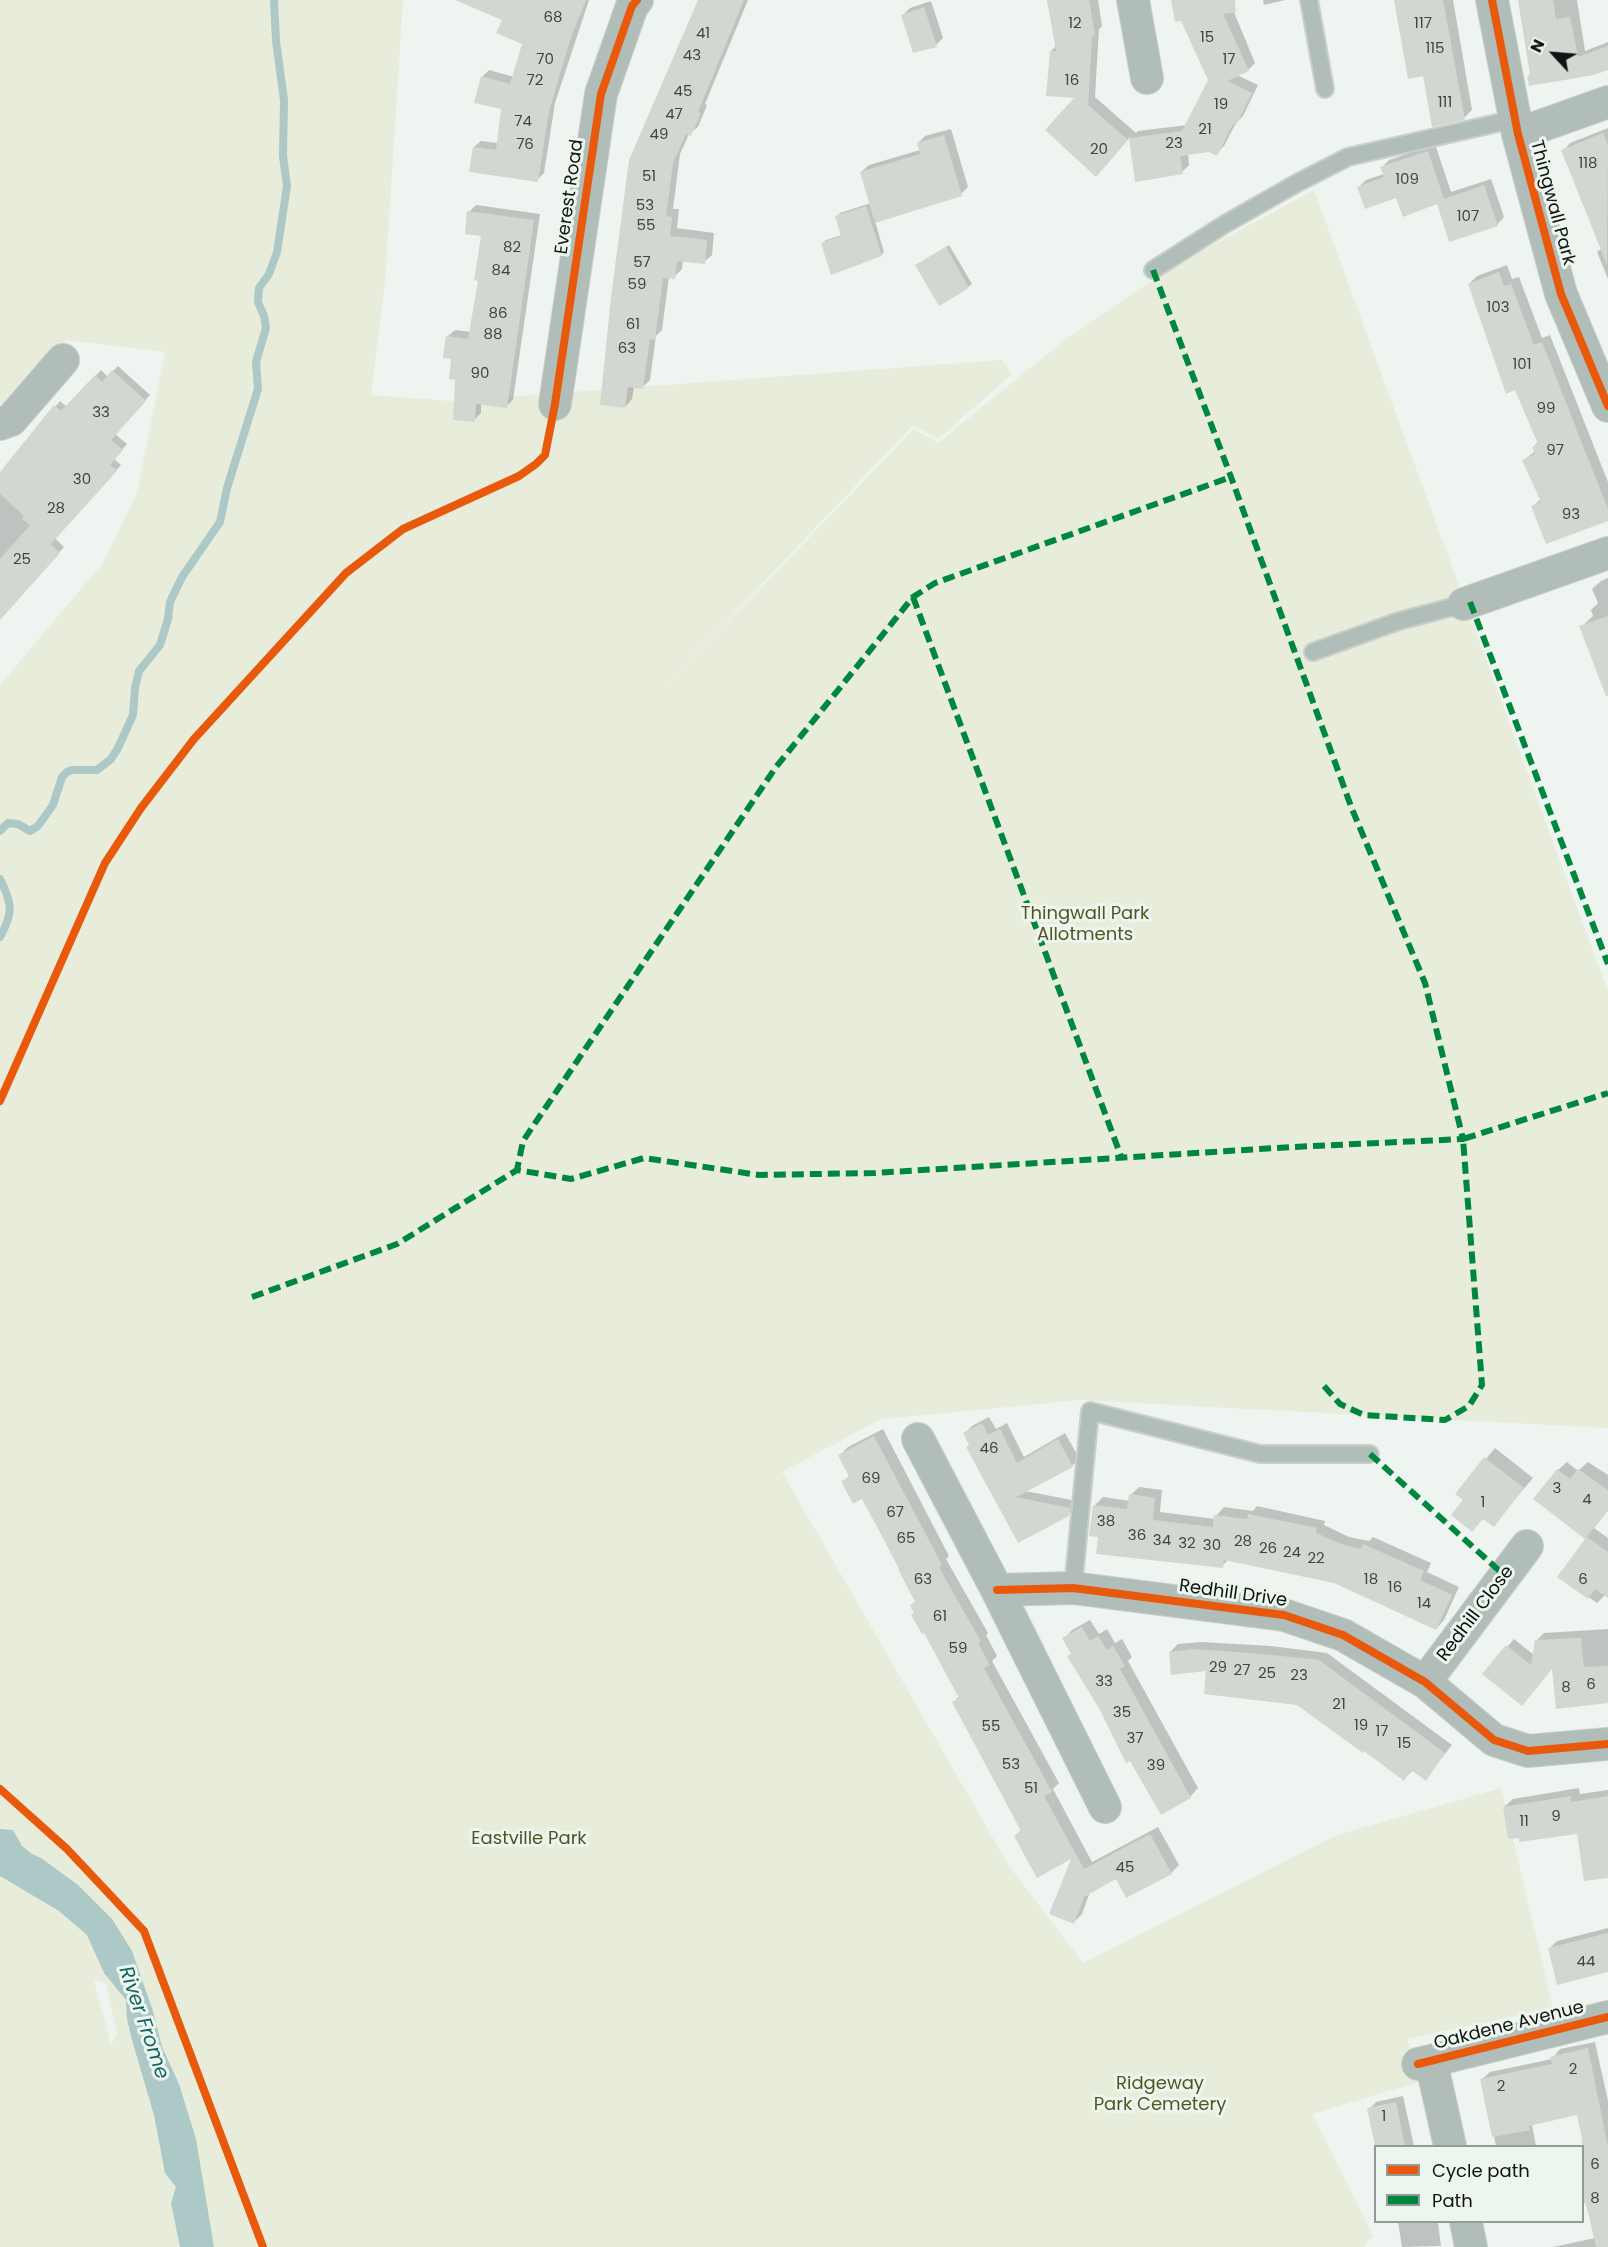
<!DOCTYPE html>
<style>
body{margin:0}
#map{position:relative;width:1608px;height:2247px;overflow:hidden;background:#eef4ef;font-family:Poppins,sans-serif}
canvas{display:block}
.legend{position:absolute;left:1374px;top:2145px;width:210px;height:78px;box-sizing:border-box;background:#ecf6ee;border:2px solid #949b96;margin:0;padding:8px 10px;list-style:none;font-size:18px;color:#101311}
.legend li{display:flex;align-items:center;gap:12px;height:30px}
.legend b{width:30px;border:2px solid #949b96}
.north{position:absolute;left:1524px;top:24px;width:60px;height:60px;-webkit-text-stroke:4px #ecf6ee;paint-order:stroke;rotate:296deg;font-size:16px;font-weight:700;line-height:24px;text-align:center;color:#101311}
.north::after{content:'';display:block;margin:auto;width:21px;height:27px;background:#101311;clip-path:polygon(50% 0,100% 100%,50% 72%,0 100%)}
</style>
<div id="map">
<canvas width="1608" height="2247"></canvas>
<ul class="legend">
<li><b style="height:8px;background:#e8590c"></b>Cycle path</li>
<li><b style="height:8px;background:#00873e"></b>Path</li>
</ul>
<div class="north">N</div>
</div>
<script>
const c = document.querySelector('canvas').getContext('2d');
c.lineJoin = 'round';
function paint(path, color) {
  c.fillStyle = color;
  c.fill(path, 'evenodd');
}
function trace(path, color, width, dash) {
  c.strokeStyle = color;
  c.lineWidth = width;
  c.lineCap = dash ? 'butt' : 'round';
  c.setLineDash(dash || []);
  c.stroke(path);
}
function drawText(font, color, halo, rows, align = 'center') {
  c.font = font + ' Poppins,sans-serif';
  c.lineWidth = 6;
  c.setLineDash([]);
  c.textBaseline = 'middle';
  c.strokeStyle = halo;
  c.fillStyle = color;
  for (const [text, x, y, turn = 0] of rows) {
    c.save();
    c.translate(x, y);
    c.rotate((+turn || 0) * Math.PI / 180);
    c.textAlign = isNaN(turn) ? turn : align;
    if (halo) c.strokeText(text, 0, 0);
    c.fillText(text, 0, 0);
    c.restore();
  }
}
paint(new Path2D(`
 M0 0H403L385 282 371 395 450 401 1002 360 1012 374 938 439 913 425 653 699 914 429 938 443 1066 339 1175 265 1314 190 1608 992V1428L1080 1400 881 1419 782 1472 1009 1866 1083 1963 1337 1835 1501 1788 1553 2008 1407 2039 1422 2081 1312 2114 1373 2236 1365 2244V2247H0V685L103 563 137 493 165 352 66 340 21 397 11 403 0 405ZM93 1978 106 1984 117 2034 111 2044Z`), '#e8ecdb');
paint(new Path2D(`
 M0 1829 13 1830 22 1846 32 1854 41 1858 78 1885 112 1919 132 1951 153 2011 162 2047 179 2084 196 2139 214 2247H180L171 2203 176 2187 165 2173 154 2115 132 2040 127 2019 126 2000 104 1973 87 1935 59 1911 0 1876Z`), '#acc8c7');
paint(new Path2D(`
 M523 0H589L555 103 544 173 537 180 474 147 481 141 498 143 503 108 482 77 489 70 514 77 524 43Z
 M700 0H748L705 104 707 105 698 127 689 134 680 154 673 209H679L677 228 714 233 712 255 704 262 683 260 682 269 674 277H669L662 330 656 336 650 380 642 388 634 387 632 399 625 407 601 404Z
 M1047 0H1098L1102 26 1099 29 1095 97 1136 133 1138 131 1187 125 1210 80 1173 0H1229L1255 63 1248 70 1237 75 1258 85 1243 116 1236 123 1224 146 1216 154 1210 150 1188 154 1189 165 1182 172 1136 180 1130 137 1103 167 1077 97 1051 51 1056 46Z
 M1263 0H1285L1264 5Z
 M1395 0H1453L1472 110 1464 118 1424 75Z
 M1519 0H1577L1585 51 1608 42V68L1528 76 1531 74Z
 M931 1 943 38 936 45 903 15 910 8Z
 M1608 128V279L1597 252 1602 248 1563 151 1570 143Z
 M951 129 968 187 961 194 875 221 884 252 881 255 823 243 826 240 842 235 837 216 840 213 871 203 861 172 869 165 920 150 918 143 925 136Z
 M1435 144 1451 192 1491 179 1504 217 1497 225 1437 203 1359 187 1366 180 1384 174 1382 167 1389 160Z
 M476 205 540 214 513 400 506 406 481 403V413L474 420 457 379 448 336 455 330 471 332 480 279 482 234 469 212Z
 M949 245 972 284 968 287 916 265Z
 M1507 265 1512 279 1519 277 1542 338 1550 335 1608 482V519L1533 506 1541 499 1524 460 1535 451 1533 447 1538 442 1469 284 1477 276Z
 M118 366 150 395 115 434 127 444 114 459 121 465 55 538 64 547 0 618V475L60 401 67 407 101 370 108 377Z
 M1608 578V656L1581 627 1593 616 1591 610 1598 603 1592 589 1601 581Z
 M989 1417 996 1429 1007 1423 1024 1457 1065 1433 1079 1458 1072 1466 1025 1491 1077 1501 1076 1507 1068 1514 1019 1541 965 1433 972 1426Z
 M883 1429 949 1556 946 1559 988 1633 986 1635 997 1656 992 1661 1059 1783 1053 1789 1092 1862 1158 1827 1179 1865 1171 1873 1117 1877 1090 1892 1082 1914 1074 1922V1856L1015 1836 1022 1829 954 1702 959 1696 912 1605 916 1601 862 1497 843 1482 850 1475 840 1455 848 1447Z
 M1495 1448 1533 1478 1493 1525 1457 1494Z
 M1567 1462 1578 1471 1588 1462 1608 1475V1510L1594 1528 1608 1538V1592L1597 1603 1560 1576 1587 1538 1558 1470Z
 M1139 1487 1162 1490 1160 1512 1215 1519 1216 1516 1224 1507 1253 1511 1257 1506 1325 1521 1324 1525 1349 1537 1369 1541 1373 1537 1431 1563 1427 1572 1459 1587 1444 1620 1436 1629 1334 1582 1229 1559 1222 1566 1100 1536 1095 1505 1103 1497 1130 1501 1131 1495Z
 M1090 1620 1099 1634 1107 1629 1115 1643 1122 1639 1132 1657 1128 1661 1198 1788 1190 1797 1072 1653 1064 1639 1072 1630Z
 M1608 1629V1702L1553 1667 1484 1674 1514 1639 1534 1655 1536 1641 1544 1633Z
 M1201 1642 1271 1646 1327 1653 1452 1745 1425 1779 1413 1770 1404 1779 1298 1704 1208 1669 1170 1652 1178 1644Z
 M1579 1788 1580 1794 1608 1790V1834L1579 1832 1504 1807 1513 1799Z
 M1608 1928V1967L1550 1948 1557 1941Z
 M1595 2042 1608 2101V2247H1553L1595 2238 1582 2189 1586 2150 1578 2113 1532 2125 1536 2146H1496L1482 2079 1490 2072 1552 2059 1560 2049Z
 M1403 2096 1414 2146H1376L1369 2109 1376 2102Z
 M1398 2222 1438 2223 1441 2246 1402 2247Z`), '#0003');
trace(new Path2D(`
 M0 831 8 823 18 824 30 831 38 826 53 805 62 777 67 772 72 770H97L111 759 118 748 133 715 135 688 139 671 160 645 168 619 170 602 182 577 220 522 227 488 258 389 256 362 266 328 264 316 258 302 259 288 269 274 277 252 287 186 283 156 284 100 276 41 274 0
 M0 879C12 903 14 912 0 937`), '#acc8c7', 8);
paint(new Path2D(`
 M455 0H586L571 37 549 111 538 182 469 172 473 147 496 150 501 109 474 103 481 76 510 84 522 44 496 33 502 20Z
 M698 0H744L698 112 701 113 691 136 686 134 673 163 666 216 672 217 670 236 707 240 705 264 677 261 675 279 663 278 655 340 650 339 643 389 628 387 625 408 600 405 611 297 629 160Z
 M1047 0H1089L1095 35 1092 36 1088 105 1128 140 1096 177 1045 130 1074 98 1046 96 1050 51H1056Z
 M1171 0H1235L1236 12 1223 14 1249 71 1227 81 1252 93 1236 125 1233 124 1217 156 1209 152 1180 156 1183 174 1135 182 1129 138 1182 131 1208 80 1181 21 1175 22Z
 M1394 0H1443L1465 120 1432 127 1423 76 1408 79Z
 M1518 0H1553L1556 19 1570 17 1578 57 1608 46V70L1594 75 1529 86 1527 76 1530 75Z
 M924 7 937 47 913 53 901 15Z
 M1603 133 1608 145 1607 265 1561 150Z
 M944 135 962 196 875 223 860 172 920 154 917 143Z
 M1428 151 1444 199 1484 185 1498 226 1449 242 1437 204 1403 217 1396 198 1365 209 1357 187 1384 177 1380 167Z
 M866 206 882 256 831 275 821 243 841 236 835 216Z
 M467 211 534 220 507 408 476 404 475 422 453 420 455 380 449 379 451 359 443 358 446 336 468 339 478 281 474 280 481 236 465 234Z
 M946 247 969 288 939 306 915 265Z
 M1499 272 1504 286 1511 284 1534 345 1542 342 1608 509V521L1546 544 1531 506 1541 502 1522 460 1535 454 1532 447 1538 444 1515 390 1506 394 1468 284Z
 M112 370 146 401 111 440 123 450 110 465 117 471 51 544 60 553 0 620V559L30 525 22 519 24 516 0 494V472L54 405 61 411 95 375 102 382Z
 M1608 616V696H1606L1579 626Z
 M982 1423 988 1435 1000 1429 1017 1463 1058 1439 1073 1467 1016 1497 1070 1508 1069 1516 1018 1543 966 1447 969 1445 963 1433Z
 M874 1436 942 1565 939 1567 981 1642 978 1643 990 1665 984 1668 1052 1792 1044 1796 1084 1869 1150 1834 1172 1874 1126 1898 1116 1879 1084 1897 1074 1924 1049 1914 1071 1859 1037 1878 1014 1836 1021 1831 952 1702 959 1698 924 1633 922 1634 911 1615 914 1613 910 1605 915 1602 898 1569 899 1568 862 1499 853 1504 841 1481 849 1477 838 1455Z
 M1484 1457 1524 1488 1494 1527 1483 1519 1472 1532 1451 1515 1463 1500 1455 1494Z
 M1557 1469 1570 1479 1578 1469 1608 1490V1509L1587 1537 1608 1552V1598L1595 1589 1588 1599 1557 1577 1585 1539 1533 1499Z
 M1129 1494 1155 1498 1153 1520 1213 1527 1214 1515 1247 1519 1248 1514 1317 1528 1316 1533 1341 1544 1361 1549 1363 1544 1424 1571 1420 1580 1452 1595 1436 1630 1334 1583 1224 1560 1223 1568 1096 1554 1098 1537 1089 1536 1093 1505 1127 1509Z
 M1082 1627 1090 1641 1098 1636 1107 1650 1113 1646 1125 1666 1120 1669 1191 1798 1161 1815 1130 1761 1126 1763 1100 1710 1067 1656 1071 1654 1062 1638Z
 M1581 1638 1584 1667 1608 1666V1703L1556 1709 1552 1669 1522 1706 1482 1674 1506 1645 1531 1665 1535 1640Z
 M1193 1649 1262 1654 1319 1660 1445 1753 1426 1781 1411 1770 1404 1781 1364 1751 1363 1753 1297 1705 1204 1694 1206 1671 1171 1675 1169 1652Z
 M1571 1796V1802L1608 1796V1878L1584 1881 1577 1834 1519 1842V1838L1508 1839 1503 1807Z
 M1608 1933V1972L1557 1985 1548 1948Z
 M1588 2048 1608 2147V2247H1596L1586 2203 1582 2204V2139L1577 2115 1529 2126 1530 2130 1492 2137 1480 2079 1552 2064 1550 2057Z
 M1396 2102 1405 2146H1375L1367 2108Z`), '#d3d7d2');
const lane = new Path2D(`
 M1309 0 1325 89
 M1153 270 1225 224 1299 182 1348 157 1515 119
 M1313 652 1399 621 1464 604
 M1073 1588 1090 1411 1260 1454H1370`);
const street = new Path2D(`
 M1133 0 1147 78
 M1492 0 1518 134 1561 294 1608 406
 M1518 134 1608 102
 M555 404 601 94 632 6 637 0
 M0 424 11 420 63 360
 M1464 604 1608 553
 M918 1439 997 1590 1105 1807
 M997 1590 1073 1588 1284 1615 1343 1635 1425 1682 1494 1740 1528 1751 1608 1744
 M1425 1682 1527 1546
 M1431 2061 1450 2146
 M1418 2064 1608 2017
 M1466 2222 1471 2247`);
trace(lane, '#cbcfcc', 20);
trace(street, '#cbcfcc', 34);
trace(lane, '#b0bdb9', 16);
trace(street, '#b0bdb9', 32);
trace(new Path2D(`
 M1153 270 1231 477 1352 809 1425 983 1463 1139 1293 1147 875 1173 759 1175 644 1158 571 1179 517 1170 523 1141 776 767 913 597 935 583 1231 477
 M913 597 1122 1159
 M1470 602 1608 964
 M252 1297 397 1244 517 1170
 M1324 1386 1340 1404 1364 1415 1445 1420 1469 1406 1482 1385 1463 1139 1608 1093
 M1370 1454 1504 1575`), '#00873e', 6, [12, 6]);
trace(new Path2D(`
 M1492 0 1518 134 1561 294 1608 406
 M0 1101 105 863 141 808 194 739 346 573 403 529 519 476 536 464 545 455 555 404 601 94 632 6 637 0
 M997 1590 1073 1588 1284 1615 1343 1635 1425 1682 1494 1740 1528 1751 1608 1744
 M0 1789 67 1849 144 1931 263 2247
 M1418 2064 1608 2017`), '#e8590c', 8);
drawText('15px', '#414441', null, [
 ["68",553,18],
 ["12",1075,24],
 ["117",1423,24],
 ["41",703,34],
 ["15",1207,38],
 ["115",1435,49],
 ["43",692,56],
 ["70",545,60],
 ["17",1229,60],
 ["72",535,81],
 ["16",1072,81],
 ["45",683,92],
 ["111",1445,103],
 ["19",1221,105],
 ["47",674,115],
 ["74",523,122],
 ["21",1205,130],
 ["49",659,135],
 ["23",1174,144],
 ["76",525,145],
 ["20",1099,150],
 ["118",1588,164],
 ["51",649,177],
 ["109",1407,180],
 ["53",645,206],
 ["107",1468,217],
 ["55",646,226],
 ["82",512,248],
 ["57",642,263],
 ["84",501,271],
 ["59",637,285],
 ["103",1498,308],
 ["86",498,314],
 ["61",633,325],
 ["88",493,335],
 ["63",627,349],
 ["101",1522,365],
 ["90",480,374],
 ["99",1546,409],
 ["33",101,413],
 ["97",1555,451],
 ["30",82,480],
 ["28",56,509],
 ["93",1571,515],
 ["25",22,560],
 ["46",989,1449],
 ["69",871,1479],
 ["3",1557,1489],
 ["4",1587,1500],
 ["1",1483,1503],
 ["67",895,1513],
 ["38",1106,1522],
 ["36",1137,1536],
 ["65",906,1539],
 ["34",1162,1541],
 ["28",1243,1542],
 ["32",1187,1544],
 ["30",1212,1546],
 ["26",1268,1549],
 ["24",1292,1553],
 ["22",1316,1559],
 ["63",923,1580],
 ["18",1371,1580],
 ["6",1583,1580],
 ["16",1395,1588],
 ["14",1424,1604],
 ["61",940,1617],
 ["59",958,1649],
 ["29",1218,1668],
 ["27",1242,1671],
 ["25",1267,1674],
 ["23",1299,1676],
 ["33",1104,1682],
 ["6",1591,1685],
 ["8",1566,1688],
 ["21",1339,1705],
 ["35",1122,1713],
 ["19",1361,1726],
 ["55",991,1727],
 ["17",1382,1732],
 ["37",1135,1739],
 ["15",1404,1744],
 ["53",1011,1765],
 ["39",1156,1766],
 ["51",1031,1789],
 ["9",1556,1817],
 ["11",1524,1822],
 ["45",1125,1868],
 ["44",1586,1962],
 ["2",1573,2070],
 ["2",1501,2087],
 ["1",1384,2117],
 ["6",1595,2165],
 ["8",1595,2199]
]);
drawText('18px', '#101311', '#ecf6ee', [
 ["Everest Road",570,197,-82],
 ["Thingwall Park",1552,203,75],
 ["Redhill Drive",1233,1594,8],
 ["Redhill Close",1476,1614,-53],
 ["Oakdene Avenue",1509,2026,-14]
]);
drawText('18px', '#535422', '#ecf6ee', [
 ["Thingwall Park",1085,914],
 ["Allotments",1085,935],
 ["Eastville Park",529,1839],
 ["Ridgeway",1160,2084],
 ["Park Cemetery",1160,2105]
]);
drawText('italic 20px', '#156366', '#ecf6ee', [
 ["River Frome",143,2023,71]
]);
</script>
